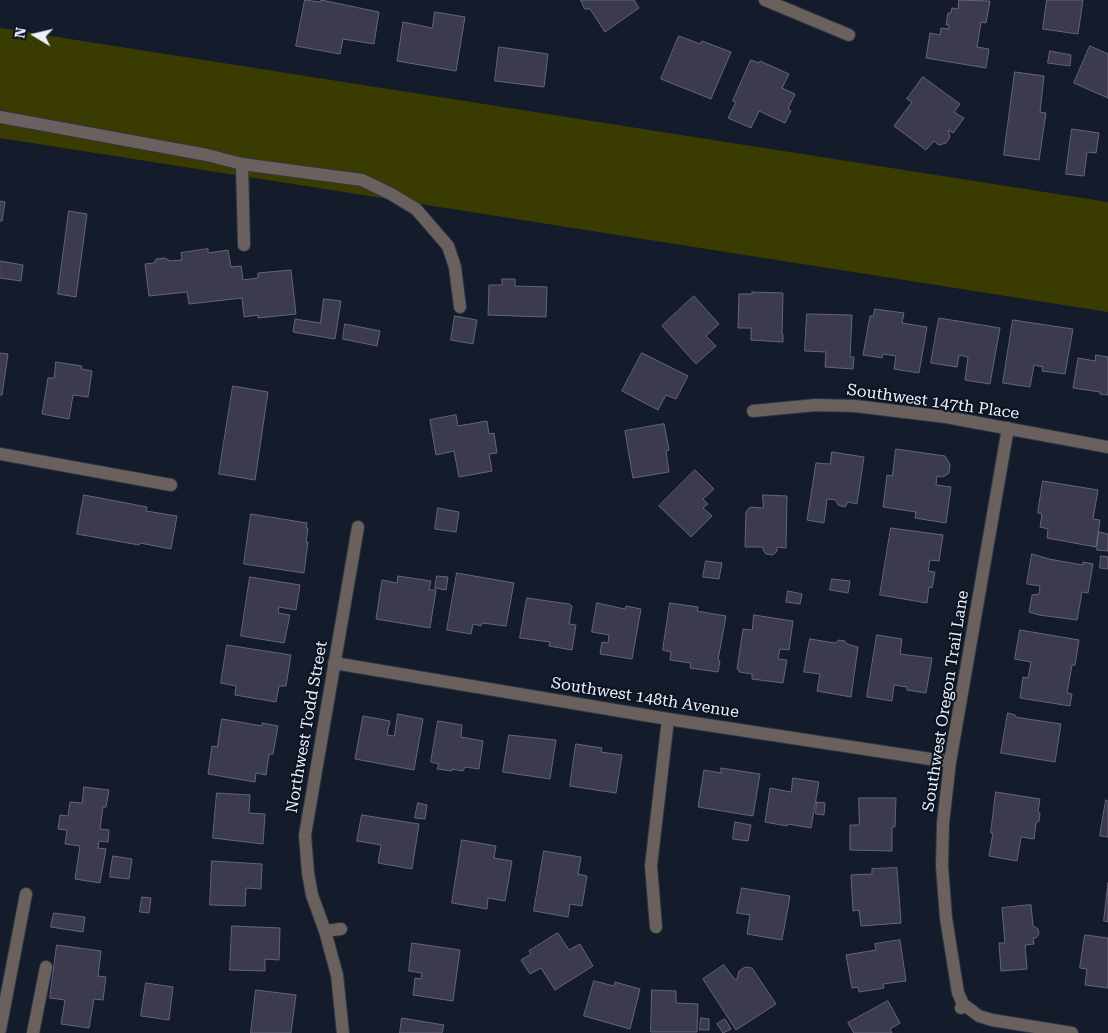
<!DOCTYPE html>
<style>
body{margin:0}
#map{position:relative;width:1108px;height:1033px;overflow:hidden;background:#141c2b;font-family:"Roboto Serif",serif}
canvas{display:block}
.north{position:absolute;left:10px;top:10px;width:50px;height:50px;-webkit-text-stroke:4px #0b1321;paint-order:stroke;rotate:279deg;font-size:14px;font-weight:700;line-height:20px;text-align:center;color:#ecf2fc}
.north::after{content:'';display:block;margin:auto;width:18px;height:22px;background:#ecf2fc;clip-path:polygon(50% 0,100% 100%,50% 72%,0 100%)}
</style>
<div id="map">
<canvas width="1108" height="1033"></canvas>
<div class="north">N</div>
</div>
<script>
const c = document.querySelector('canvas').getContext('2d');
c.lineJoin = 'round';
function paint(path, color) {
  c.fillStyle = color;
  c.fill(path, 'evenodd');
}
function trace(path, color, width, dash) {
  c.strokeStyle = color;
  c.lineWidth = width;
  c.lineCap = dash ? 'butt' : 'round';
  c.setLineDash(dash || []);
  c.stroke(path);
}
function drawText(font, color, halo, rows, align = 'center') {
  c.font = font + ' "Roboto Serif",serif';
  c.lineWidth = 4;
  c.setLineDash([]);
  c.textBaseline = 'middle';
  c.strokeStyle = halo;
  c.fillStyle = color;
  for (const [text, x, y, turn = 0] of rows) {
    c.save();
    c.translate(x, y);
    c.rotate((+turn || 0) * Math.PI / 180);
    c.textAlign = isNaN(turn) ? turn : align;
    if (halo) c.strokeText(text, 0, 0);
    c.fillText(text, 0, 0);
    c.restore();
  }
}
paint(new Path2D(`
 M0 28 1108 202V312L0 138Z`), '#393b01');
const building = new Path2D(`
 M305 0 320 2 321 0 379 12 374 44 343 39 340 54 296 46Z
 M581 0H634L639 8 605 32 590 9H585Z
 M959 0 990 1 986 23 981 22 977 47 989 49 986 68 926 58 930 33 940 35 941 28 949 29V25H946L948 13H951L952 8 958 9Z
 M1047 0H1083L1078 34 1043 29Z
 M435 12 465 17 456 71 397 61 403 22 432 28Z
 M679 36 700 44 702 41 731 52 711 99 661 79Z
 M1090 46 1108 54V98L1074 83Z
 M499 47 548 54 544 87 495 81Z
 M1050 51 1071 55 1070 66 1048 63Z
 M751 60 759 63 760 61 789 74 782 88 795 94 788 109 791 111 785 123 759 111 751 128 728 118 736 102 733 101Z
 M1015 72 1044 76 1040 112 1046 113 1039 160 1004 155Z
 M923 77 960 104 954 112 964 118 953 133 948 130 950 137 946 143 939 145 934 141 926 150 894 126 912 102 907 99Z
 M1072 129 1099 133 1096 153 1087 152 1084 176 1066 174Z
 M0 201 5 202 2 221H0Z
 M69 211 87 214 76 297 58 294Z
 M208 249V253L228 250 231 267 241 266 243 280 258 278V273L291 270 296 314 258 318V315L244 317 242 298 189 304 187 292 149 296 145 264 154 263 156 259 165 258 170 261 182 260 181 253Z
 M0 261 23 265 21 281 0 278Z
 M502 279H515V286L547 287 546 317 488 315 489 285H502Z
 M752 292 783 293 782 333 783 334V342L751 340V328H738L739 294H752Z
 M694 296 719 324 706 336 716 346 696 364 662 326Z
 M324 299 341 301 335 339 293 332 295 319 320 323Z
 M875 309 904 313 902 323 927 327 919 373 894 369 896 356 883 354 882 358 863 355 870 316H873Z
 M807 314 852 315 850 357H854L853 369 825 367 826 352 805 351Z
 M455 316 477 320 473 344 451 340Z
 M939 318 1000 328 990 384 965 380 968 357 959 355 957 367 931 363Z
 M1013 320 1073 329 1065 374 1042 371 1043 367 1034 365 1030 387 1003 383Z
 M345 324 380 331 377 346 343 339Z
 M0 353 8 354 2 395H0Z
 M642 353 688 376 676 399 666 395 658 410 622 391Z
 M1096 355 1108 357V395L1100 394V392L1073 388 1078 358 1095 361Z
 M56 362 82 366 81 369 92 371 88 397 73 395 69 419 42 414 48 378H54Z
 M233 386 268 392 255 480 219 474Z
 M456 415 458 426 487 421 489 434 494 433 497 453 489 454 492 471 459 477 454 451 436 455 430 420Z
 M664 424 669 450 666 451 669 472 633 478 625 431Z
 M896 449 945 456 950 464 949 473 943 477 937 476 936 485 951 487 946 523 915 518 916 512 883 507 887 475 892 476Z
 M832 452 864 457 857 504 848 502 845 507 838 505 836 500 827 499 824 523 807 520 816 463 830 464Z
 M695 470 714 489 703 499 708 504 703 508 712 516 691 537 659 506Z
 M1043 481 1098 490 1093 519 1100 520 1096 547 1047 538 1048 529 1040 527 1042 514 1038 513Z
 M84 495 147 507 146 511 177 516 171 549 140 543 139 545 77 534Z
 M763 495 787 496 786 548 777 547V551L773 555 766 554 763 550V547H745L746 512 750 507 763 508Z
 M438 508 459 512 456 532 435 529Z
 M251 514 307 523 306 528H308L306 542H308L304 573 244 564Z
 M891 528 943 535 939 561 930 560 928 571 935 572 932 588 929 587 927 603 880 595Z
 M1099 532 1108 534V551L1097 550Z
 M1032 554 1049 559 1083 565V562L1093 564 1088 593 1082 592 1077 620 1039 615 1029 612 1032 595 1039 594 1040 586 1027 584Z
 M1101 556 1108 557V569L1100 568Z
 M706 561 722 563 719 579 703 577Z
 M457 573 514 583 506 626 482 623 481 626 473 624 471 634 447 630Z
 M398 576 431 581 429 590H436L430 628 376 619 382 580 397 583Z
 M437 576 448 577 446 590 435 588Z
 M250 577 300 585 296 610 279 607 278 613 290 615 284 643 241 636Z
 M832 579 850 581 848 593 830 590Z
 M788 591 802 594 800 604 786 602Z
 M527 598 569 604 572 606 569 624 576 625 572 650 549 646 550 642 520 638Z
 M597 603 625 609 626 606 641 609 632 659 600 654 602 642 608 643 609 635 592 632Z
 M670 603 698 607 697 611 726 616 718 660 720 661 718 672 690 668 691 663 670 660 671 652 663 650Z
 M754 615 793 621 789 650 780 649 778 659 787 660 783 683 752 679V674L739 672V670L737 669 743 629 752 630Z
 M1020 630 1079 640 1075 665H1072L1067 693 1072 694 1070 706 1020 698 1023 677 1028 678 1031 662 1015 659Z
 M877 635 902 639 900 654 932 658 926 693 907 690V687L894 685 892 701 867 697Z
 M810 639 835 643 839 640 845 641 847 644 858 647 851 697 817 691 820 674 804 672Z
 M227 645 291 655 286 686H279L276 702 235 695 236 686 221 683Z
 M1008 713 1015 715V717L1061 724 1055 762 1001 753Z
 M398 714 423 719 414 770 355 759 363 716 390 721 387 735 394 736Z
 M222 719 262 726V723L278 726 273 754H269L266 775 256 773 255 782 208 774 212 746 217 747Z
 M438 721 462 725 461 737 483 741 479 769 465 767 463 771 452 769V771L437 769 439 764 431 762Z
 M509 735 556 740 550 779 503 772Z
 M576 744 602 748 601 752 622 755 616 793 570 786Z
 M721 768 760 774 753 816 698 807 704 770 721 773Z
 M793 778 819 782 811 828 788 824 787 826 765 822 770 788 791 792Z
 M84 787 109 790 106 807H103L100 829 109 830 108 842 99 841 98 848 106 849 100 883 75 879 80 846 65 844 67 830 58 829 60 815 68 816 70 802 82 803Z
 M996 792 1040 799 1038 811 1040 814 1039 821 1036 823 1034 839 1021 837 1017 861 989 856 993 833H991Z
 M217 793 250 795 249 813 265 814 263 844 213 838Z
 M859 798H896L895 827H892V851L850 850V825H859Z
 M1106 800 1108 801V837L1100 836Z
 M817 802 825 803 824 815 816 814Z
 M418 803 427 805 425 819 415 818Z
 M362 815 419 824 412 869 378 863 381 845 357 841Z
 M735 822 751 825 748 841 733 839Z
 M462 840 496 846 494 858 512 861 505 901 488 898 487 909 452 903Z
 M544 851 581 857 578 874 587 876 582 906 570 904 568 917 534 911Z
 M113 856 132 859 129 879 110 877Z
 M212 861 262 864 261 889 246 888 245 906 210 905Z
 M897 868 901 923 861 926 859 910 853 911 851 875 872 874V869Z
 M1108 883V922L1104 921Z
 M742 888 790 896 782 940 747 934 750 915 737 913Z
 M142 897 151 898 149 913 140 912Z
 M1031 905 1033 926 1038 929 1039 934 1036 938H1033L1034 944 1025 945 1027 969 1001 971 999 943H1005L1002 908Z
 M54 913 85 917 83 932 51 927Z
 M232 926 280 928 279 960 265 959V971L230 970Z
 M558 933 569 950 580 944 593 966 555 990 541 968 530 974 521 960 531 954 529 951Z
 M1085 935 1108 938V988L1085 985 1087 969 1080 968Z
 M900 940 906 981 883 984 884 988 859 992 858 987 852 988 846 955 876 950 875 944Z
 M412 943 460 950 453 1001 413 995 415 978 421 979 422 973 409 971Z
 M57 945 101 951 98 976 106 977 103 1000 94 999 89 1028 61 1024 65 1000 50 998Z
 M724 965 735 980 737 979 739 971 745 967 752 968 776 1004 736 1030 703 979Z
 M594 981 614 986 615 982 640 989 630 1029 584 1016Z
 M146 983 173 987 169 1020 141 1016Z
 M256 990 296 995 291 1033H251Z
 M652 990 676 991V1003L698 1004 697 1032H651Z
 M888 1001 900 1023 890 1029 892 1033H854L848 1023Z
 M402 1018 444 1025 442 1033H400Z
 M701 1018 709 1019V1030H700Z
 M725 1019 731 1029 723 1033 717 1024Z`);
paint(building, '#3b3b4d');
trace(building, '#656579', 1);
const service = new Path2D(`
 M0 117 207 155 242 164 362 180 391 194 416 209 448 246 455 267 460 307
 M242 164 244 245
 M0 1030 26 894
 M33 1033 46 967`);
const minor = new Path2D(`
 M765 0 849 35
 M753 411 816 405 855 406 946 417 1108 447
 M0 454 171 485
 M334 663 668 719 950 762
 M656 927 651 866 668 719
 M341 929 325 931 312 895 308 873 305 835 358 527
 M325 931 337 975 343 1033
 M963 1004 979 1016 992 1020 1072 1033
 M961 1008 963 1004 958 993 946 918 942 866 943 823 950 762 1008 428`);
trace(service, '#2e3644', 14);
trace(minor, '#2e3644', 14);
trace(service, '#6a605e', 12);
trace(minor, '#6a605e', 12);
drawText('16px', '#ecf2fc', '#0b1321', [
 ["Southwest 147th Place",933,402,8],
 ["Southwest 148th Avenue",645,698,9],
 ["Southwest Oregon Trail Lane",946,701,-81],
 ["Northwest Todd Street",307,727,-80]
]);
</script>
